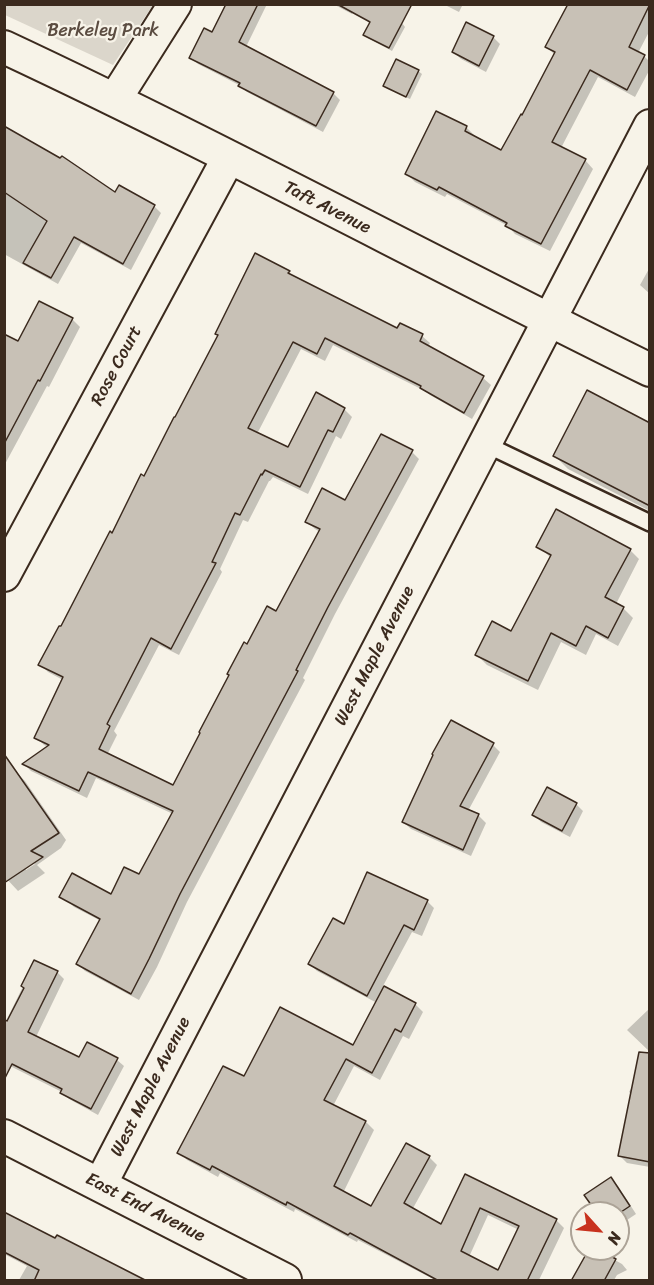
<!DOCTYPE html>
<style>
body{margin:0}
#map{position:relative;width:654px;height:1285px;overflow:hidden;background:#f7f3e8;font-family:Sriracha,sans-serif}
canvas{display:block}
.frame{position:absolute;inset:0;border:6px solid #3b2a1e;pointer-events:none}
.north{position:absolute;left:570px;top:1201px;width:60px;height:60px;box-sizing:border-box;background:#f7f3e8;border:2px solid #aca397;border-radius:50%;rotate:117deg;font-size:16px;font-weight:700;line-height:24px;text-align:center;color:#3b2a1e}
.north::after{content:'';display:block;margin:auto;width:21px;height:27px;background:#c8321e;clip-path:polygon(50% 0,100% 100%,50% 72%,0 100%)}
</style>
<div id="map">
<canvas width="654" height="1285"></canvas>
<div class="frame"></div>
<div class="north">N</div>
</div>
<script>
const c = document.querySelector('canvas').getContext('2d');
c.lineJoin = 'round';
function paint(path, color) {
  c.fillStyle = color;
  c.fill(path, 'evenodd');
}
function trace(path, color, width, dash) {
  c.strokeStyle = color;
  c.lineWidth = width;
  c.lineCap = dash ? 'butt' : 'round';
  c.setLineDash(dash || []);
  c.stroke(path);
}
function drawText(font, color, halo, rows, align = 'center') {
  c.font = font + ' Sriracha,sans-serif';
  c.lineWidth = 4.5;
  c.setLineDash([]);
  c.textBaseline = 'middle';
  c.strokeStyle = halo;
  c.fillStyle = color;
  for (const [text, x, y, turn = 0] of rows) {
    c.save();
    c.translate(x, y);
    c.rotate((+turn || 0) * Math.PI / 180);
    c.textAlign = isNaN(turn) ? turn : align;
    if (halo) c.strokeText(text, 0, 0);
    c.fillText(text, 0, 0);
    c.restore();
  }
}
paint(new Path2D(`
 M5 4H153V5L113 65 5 15Z`), '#dbd6cb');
paint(new Path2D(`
 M227 4H267L246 47 333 93 340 100 323 132 247 92 239 85 198 64 191 58 213 34Z
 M333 4H357L352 14Z
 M443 4H463L459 12Z
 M650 4V30L638 53 644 56 650 62V69L635 97 598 77 561 148 585 160 593 169 550 251 515 234 508 226 447 194 445 197 415 182 407 174 436 113 467 128 475 136 474 137 502 152 555 55 547 47Z
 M402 23 405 27 392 51 368 38 365 35Z
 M493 37 500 44 486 72 461 59 453 52Z
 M418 71 422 74 410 99 388 89 385 85Z
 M4 128 116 194 154 206 161 213 131 270 81 243 58 284 4 254Z
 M650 267V294L640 285Z
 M289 272 295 279 398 330 422 336 430 343 428 347 483 378 491 385 472 419 430 395 425 391 333 345 325 361 301 349 257 434 288 449 344 409 352 417 341 439 336 436 308 494 273 477 270 481H269L248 522 243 520 220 569 222 572 179 655 159 645 114 731 117 735 107 755 174 786 248 646 276 613 320 532 315 529 307 522 345 502 412 452 419 459 335 614 303 678 305 680 187 902 157 967 139 1000 85 971 78 964 101 921 74 907 66 899 111 896 140 876 173 814 96 778 87 798 31 771 24 764 48 747 44 745 36 737 63 680 48 672 40 664 144 478 174 419Z
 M72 319 80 327 49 387 47 386 4 466V339L19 343Z
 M650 424V511L568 469 555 456Z
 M538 546 630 550 639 559 616 604 623 608 633 618 618 646 596 634 586 655 561 642 538 690 487 665 477 655 512 633 551 558Z
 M452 722 493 745 500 752 468 811 479 816 486 823 471 856 411 829 403 822Z
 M14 770 25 781 66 840 61 848 37 865 45 873 18 891 4 876ZM33 862 35 864 26 870 25 868Z
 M576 804 583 811 570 837 541 822 534 814Z
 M427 901 434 908 422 936 412 932 383 986 415 1004 423 1012 409 1039 403 1036 380 1080 354 1066 333 1106 366 1122 374 1130 343 1193 372 1208 429 1157 437 1165 412 1210 442 1226 466 1176 556 1220 564 1228 539 1280H435L358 1240 357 1242 295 1209 294 1212 220 1173 218 1177 187 1160 179 1152 245 1078 354 1047 377 1003 317 971 310 964 344 926ZM488 1215 519 1230 499 1272 469 1257Z
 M35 962 57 972 64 979 36 1037 80 1059 88 1044 117 1060 124 1066 98 1115 69 1099 62 1092 4 1063 6 1021Z
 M650 1008V1052L627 1030Z
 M648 1057 650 1058V1167L627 1163 620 1156 632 1095 629 1092Z
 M611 1179 618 1186 636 1214 618 1226V1213H598Z
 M4 1214 59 1280H19L27 1266 4 1254Z
 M590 1249H595L622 1264 627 1270 617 1275 614 1280H573Z`), '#0003');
const building = new Path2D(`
 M226 4H258L239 42 334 92 316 126 238 86 240 83 189 58 204 28 212 32Z
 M337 4H412L389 48 363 35 370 22Z
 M568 4H650L629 47 645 55 627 90 590 70 552 142 586 159 541 244 505 226 507 223 439 187 437 190 405 174 436 111 467 126 465 131 501 150 521 114 522 115 555 52 545 47Z
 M466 22 494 36 479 66 452 52Z
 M396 59 419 70 406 97 383 86Z
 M4 126 60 158 62 156 115 192 119 185 155 205 123 264 74 237 51 278 23 263 47 221 4 192Z
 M255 253 290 271 288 273 397 328 400 323 423 334 420 341 484 376 464 413 420 388 421 386 325 338 317 354 293 342 248 428 288 447 316 392 345 408 333 432 328 430 300 487 265 470 262 475 261 474 240 515 235 513 212 562 216 563 171 649 151 638 107 724 110 726 99 749 173 785 200 733 199 732 229 675 227 674 244 642 247 644 267 606 276 611 320 529 305 522 322 488 345 500 381 434 413 450 328 607 296 670 298 671 180 894 149 959 131 994 76 964 100 919 59 897 72 873 111 894 124 867 139 874 173 811 88 772 79 791 22 764 49 745 34 738 63 677 38 665 59 626H61L110 531 112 533 141 474 144 476 174 417H175L218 335 215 334Z
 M39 301 73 318 40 381 38 380 4 444V334L18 341Z
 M587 390 650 423V506L553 456Z
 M556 509 631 549 605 597 624 607 608 638 586 626 576 646 551 633 528 681 475 655 492 621 511 631 551 555 536 547Z
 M451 720 494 743 460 806 479 814 463 850 402 822 433 755 432 754Z
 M4 754 59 833 31 851 43 857 4 883Z
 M547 787 577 803 562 831 532 815Z
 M367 872 428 900 414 930 404 925 367 996 308 964 333 918 344 924Z
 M34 960 58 971 28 1032 79 1057 87 1042 118 1058 91 1109 60 1093 62 1089 12 1064 4 1080V1019L7 1021 24 988 21 986Z
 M384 986 416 1003 401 1032 395 1029 372 1073 346 1059 324 1100 366 1121 334 1186 371 1206 406 1143 430 1156 404 1203 441 1224 465 1174 557 1219 527 1281H439L350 1233 348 1235 287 1202 286 1205 212 1166 210 1170 177 1153 223 1066 244 1076 280 1007 353 1045ZM480 1208 519 1226 498 1270 461 1251Z
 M639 1052 650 1053V1162L618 1156Z
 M611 1177 630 1206 618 1214V1213H597L584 1195Z
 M4 1212 55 1238 57 1235 147 1281H34L39 1270 4 1252Z
 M589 1249H598L616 1259 604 1281H571Z`);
paint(building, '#c8c1b6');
trace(building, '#3b2a1e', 1.5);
const service = new Path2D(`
 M485 444 650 523`);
const minor = new Path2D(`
 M4 47C222 149 434 264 650 370
 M115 99 175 4
 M4 575 229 157
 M4 1136 285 1280
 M100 1185 650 126`);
trace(service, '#3b2a1e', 20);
trace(minor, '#3b2a1e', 36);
trace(service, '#f7f3e8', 15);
trace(minor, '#f7f3e8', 32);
drawText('18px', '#5b4c41', '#f7f3e8', [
 ["Berkeley Park",103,31]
]);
drawText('18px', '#3b2a1e', '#f7f3e8', [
 ["Taft Avenue",327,208,27],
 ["Rose Court",117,366,-62],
 ["West Maple Avenue",375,656,-63],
 ["West Maple Avenue",151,1087,-63],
 ["East End Avenue",145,1208,27]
]);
</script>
